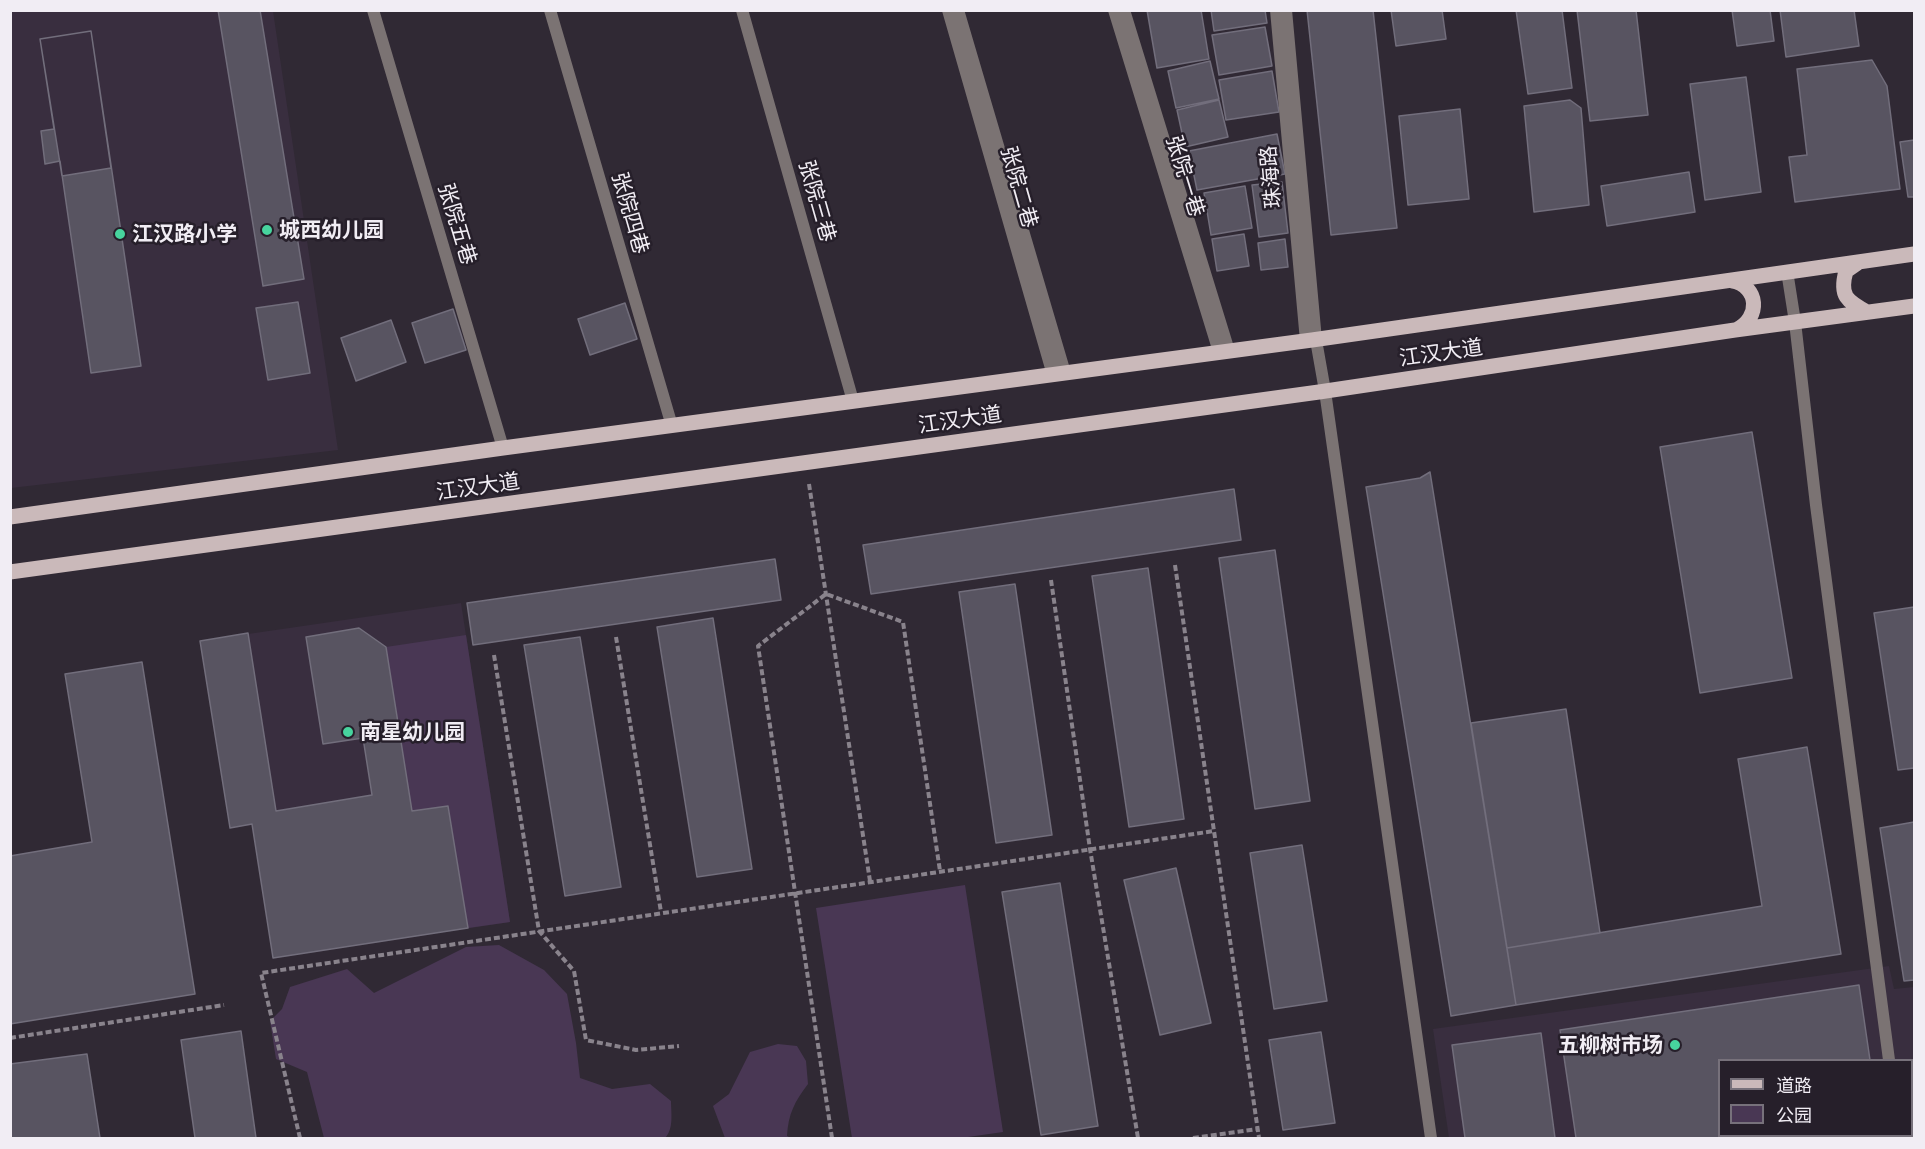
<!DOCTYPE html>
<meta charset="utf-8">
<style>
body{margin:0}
#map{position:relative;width:1925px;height:1149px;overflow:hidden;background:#302934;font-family:Lato,"Noto Sans SC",sans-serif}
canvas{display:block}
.frame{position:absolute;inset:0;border:12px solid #f1edf4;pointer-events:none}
.legend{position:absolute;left:1718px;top:1059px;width:195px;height:78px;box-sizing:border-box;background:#261f2a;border:2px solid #77717b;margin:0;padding:8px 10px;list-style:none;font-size:18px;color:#f1edf4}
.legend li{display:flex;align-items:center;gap:12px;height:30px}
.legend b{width:30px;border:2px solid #77717b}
</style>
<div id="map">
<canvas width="1925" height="1149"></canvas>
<div class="frame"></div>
<ul class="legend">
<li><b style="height:8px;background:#cab9ba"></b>道路</li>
<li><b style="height:16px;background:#493754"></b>公园</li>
</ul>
</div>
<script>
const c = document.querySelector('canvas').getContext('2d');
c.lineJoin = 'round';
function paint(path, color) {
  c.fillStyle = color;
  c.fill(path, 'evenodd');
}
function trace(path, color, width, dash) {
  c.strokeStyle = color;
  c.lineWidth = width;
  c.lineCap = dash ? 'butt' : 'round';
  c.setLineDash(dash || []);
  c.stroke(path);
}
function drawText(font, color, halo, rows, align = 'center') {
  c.font = font + ' Lato,"Noto Sans SC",sans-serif';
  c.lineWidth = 5;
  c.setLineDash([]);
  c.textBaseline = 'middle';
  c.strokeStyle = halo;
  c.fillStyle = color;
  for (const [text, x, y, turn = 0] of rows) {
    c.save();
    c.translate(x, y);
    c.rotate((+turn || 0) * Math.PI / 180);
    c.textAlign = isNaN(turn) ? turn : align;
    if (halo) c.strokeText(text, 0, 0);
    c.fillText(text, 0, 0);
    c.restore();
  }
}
paint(new Path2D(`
 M10 11H273L338 450 11 488Z
 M461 603 510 922 273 958 252 825 230 828 200 641Z
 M1889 966 1894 989 1914 987V1138H1449L1433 1029ZM1720 1060H1912V1136H1720Z`), '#392e3f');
paint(new Path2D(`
 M466 635 510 922 468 928 448 806 412 811 386 647Z
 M965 885 1003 1132 961 1138H852L816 908Z
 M499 945 544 970 567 994 576 1043 580 1078 612 1089 650 1084 671 1101C671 1113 674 1129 665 1138H324L307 1072 276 1059 270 1021 282 1009 290 987 347 969 374 993 466 947Z
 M778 1044 797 1046 806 1061 808 1084C795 1101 788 1114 787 1136L791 1138H725L713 1106 729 1094 750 1052Z`), '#493754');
const building = new Path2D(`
 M218 10H260L304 279 263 286Z
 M1147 10H1201L1209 59 1157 68Z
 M1211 10H1265L1267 23 1214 31Z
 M1307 10H1373L1397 228 1331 235Z
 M1391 10H1442L1446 39 1396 46Z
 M1516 10H1562L1572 88 1528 94Z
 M1577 10H1636L1648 115 1590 121Z
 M1732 10H1770L1774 41 1737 46Z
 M1780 10H1854L1859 46 1786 57Z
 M1265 27 1272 66 1219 75 1212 35Z
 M91 31 141 366 91 373 60 161 45 164 41 131 54 129 40 39Z
 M91 31 111 168 62 176 40 39Z
 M1872 60 1887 86 1900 189 1795 202 1789 157 1807 155 1797 69Z
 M1210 61 1219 99 1176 108 1168 71Z
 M1272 71 1279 112 1226 120 1219 80Z
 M1746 77 1761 192 1705 200 1690 84Z
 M1219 100 1228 137 1185 147 1177 110Z
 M1570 100 1581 108 1589 205 1534 212 1524 106Z
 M1460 109 1469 199 1408 205 1399 116Z
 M1277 134 1285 174 1197 190 1189 151Z
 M1914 140V197H1908L1900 142Z
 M1689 172 1695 212 1607 226 1601 186Z
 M1282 182 1288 233 1259 237 1252 185Z
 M1245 186 1252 228 1211 235 1204 193Z
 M1244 234 1249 266 1217 271 1212 239Z
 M1285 239 1288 267 1261 270 1258 243Z
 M298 302 310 373 268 380 256 308Z
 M625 303 637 339 590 355 578 319Z
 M453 309 466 350 425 363 412 323Z
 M391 320 406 362 356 381 341 338Z
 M1752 432 1792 678 1700 693 1660 447Z
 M1430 472 1516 1005 1451 1016 1366 487 1420 478Z
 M1234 489 1241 540 871 594 863 545Z
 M1275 550 1310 801 1255 809 1219 558Z
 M775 559 781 600 473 645 467 603Z
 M1148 568 1184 819 1129 827 1092 576Z
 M1015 584 1052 835 996 843 959 592Z
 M1914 607V768L1898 770 1874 613Z
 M713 618 752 869 697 877 657 627Z
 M359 628 386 647 412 811 448 806 468 928 273 958 252 824 230 828 200 641 248 633 276 811 372 795 363 738 323 744 306 637Z
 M580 637 621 887 565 896 524 645Z
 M142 662 195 994 10 1024V856L92 842 65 674Z
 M1566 709 1600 933 1507 948 1471 723Z
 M1807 747 1841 954 1516 1005 1507 948 1762 906 1738 759Z
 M1914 822V980L1904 981 1880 828Z
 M1302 845 1327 1001 1274 1009 1250 853Z
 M1176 868 1211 1023 1160 1035 1124 880Z
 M1060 883 1098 1126 1041 1135 1002 892Z
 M1859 985 1870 1060H1720V1136H1882V1138H1576L1560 1030Z
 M241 1031 256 1138H195L181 1040Z
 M1321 1032 1335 1123 1283 1130 1269 1040Z
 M1541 1033 1555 1138H1465L1452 1045Z
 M87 1054 100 1138H10V1064Z`);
paint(building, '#585461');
trace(building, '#726e7c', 1.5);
trace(new Path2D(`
 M809 484 870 881
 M1175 565 1259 1138
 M1051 580 1090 849 1138 1138
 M616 637 661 912
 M494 655 539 931 574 971 586 1040 636 1050 679 1046
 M10 1038 224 1005
 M300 1138 261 973 1214 831
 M832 1138 758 646 826 594 903 622 940 871
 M1193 1138 1257 1129`), '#89838c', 4, [6, 3]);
trace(new Path2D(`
 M373 10 503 448
 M550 10 672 426
 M742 10 853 401
 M948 10 1053 375
 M958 10 1065 373
 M1114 10 1219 352
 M1124 10 1229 351
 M1276 10 1306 341
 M1286 10 1316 340 1325 391 1431 1138
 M1787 271 1795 322 1816 505 1889 1060
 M1899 1136V1138`), '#7b7373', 12);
trace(new Path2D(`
 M1859 262 1846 271C1839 296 1847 301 1867 312
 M1732 281C1759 286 1761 318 1736 330
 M10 517 503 448 1312 340 1914 254
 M10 572 1319 392 1735 330 1914 306`), '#cab9ba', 15);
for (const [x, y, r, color] of [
 [267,230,6,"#47d49e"],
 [120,234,6,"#47d49e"],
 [348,732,6,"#47d49e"],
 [1675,1045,6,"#47d49e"]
]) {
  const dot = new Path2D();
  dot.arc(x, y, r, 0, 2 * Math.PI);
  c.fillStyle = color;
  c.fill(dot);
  trace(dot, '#261f2a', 2);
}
drawText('21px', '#f1edf4', '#261f2a', [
 ["张院一巷",1185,176,73],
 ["珠海路",1271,177,-95],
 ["张院二巷",1019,187,74],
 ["张院三巷",817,201,74],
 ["张院四巷",630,213,74],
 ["张院五巷",457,224,73],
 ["江汉大道",1441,353,-8],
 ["江汉大道",960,420,-8],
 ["江汉大道",478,487,-8]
]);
drawText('bold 21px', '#f1edf4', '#261f2a', [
 ["城西幼儿园",279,230],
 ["江汉路小学",132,234],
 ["南星幼儿园",360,732],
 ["五柳树市场",1663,1045,"right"]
], 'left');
</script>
